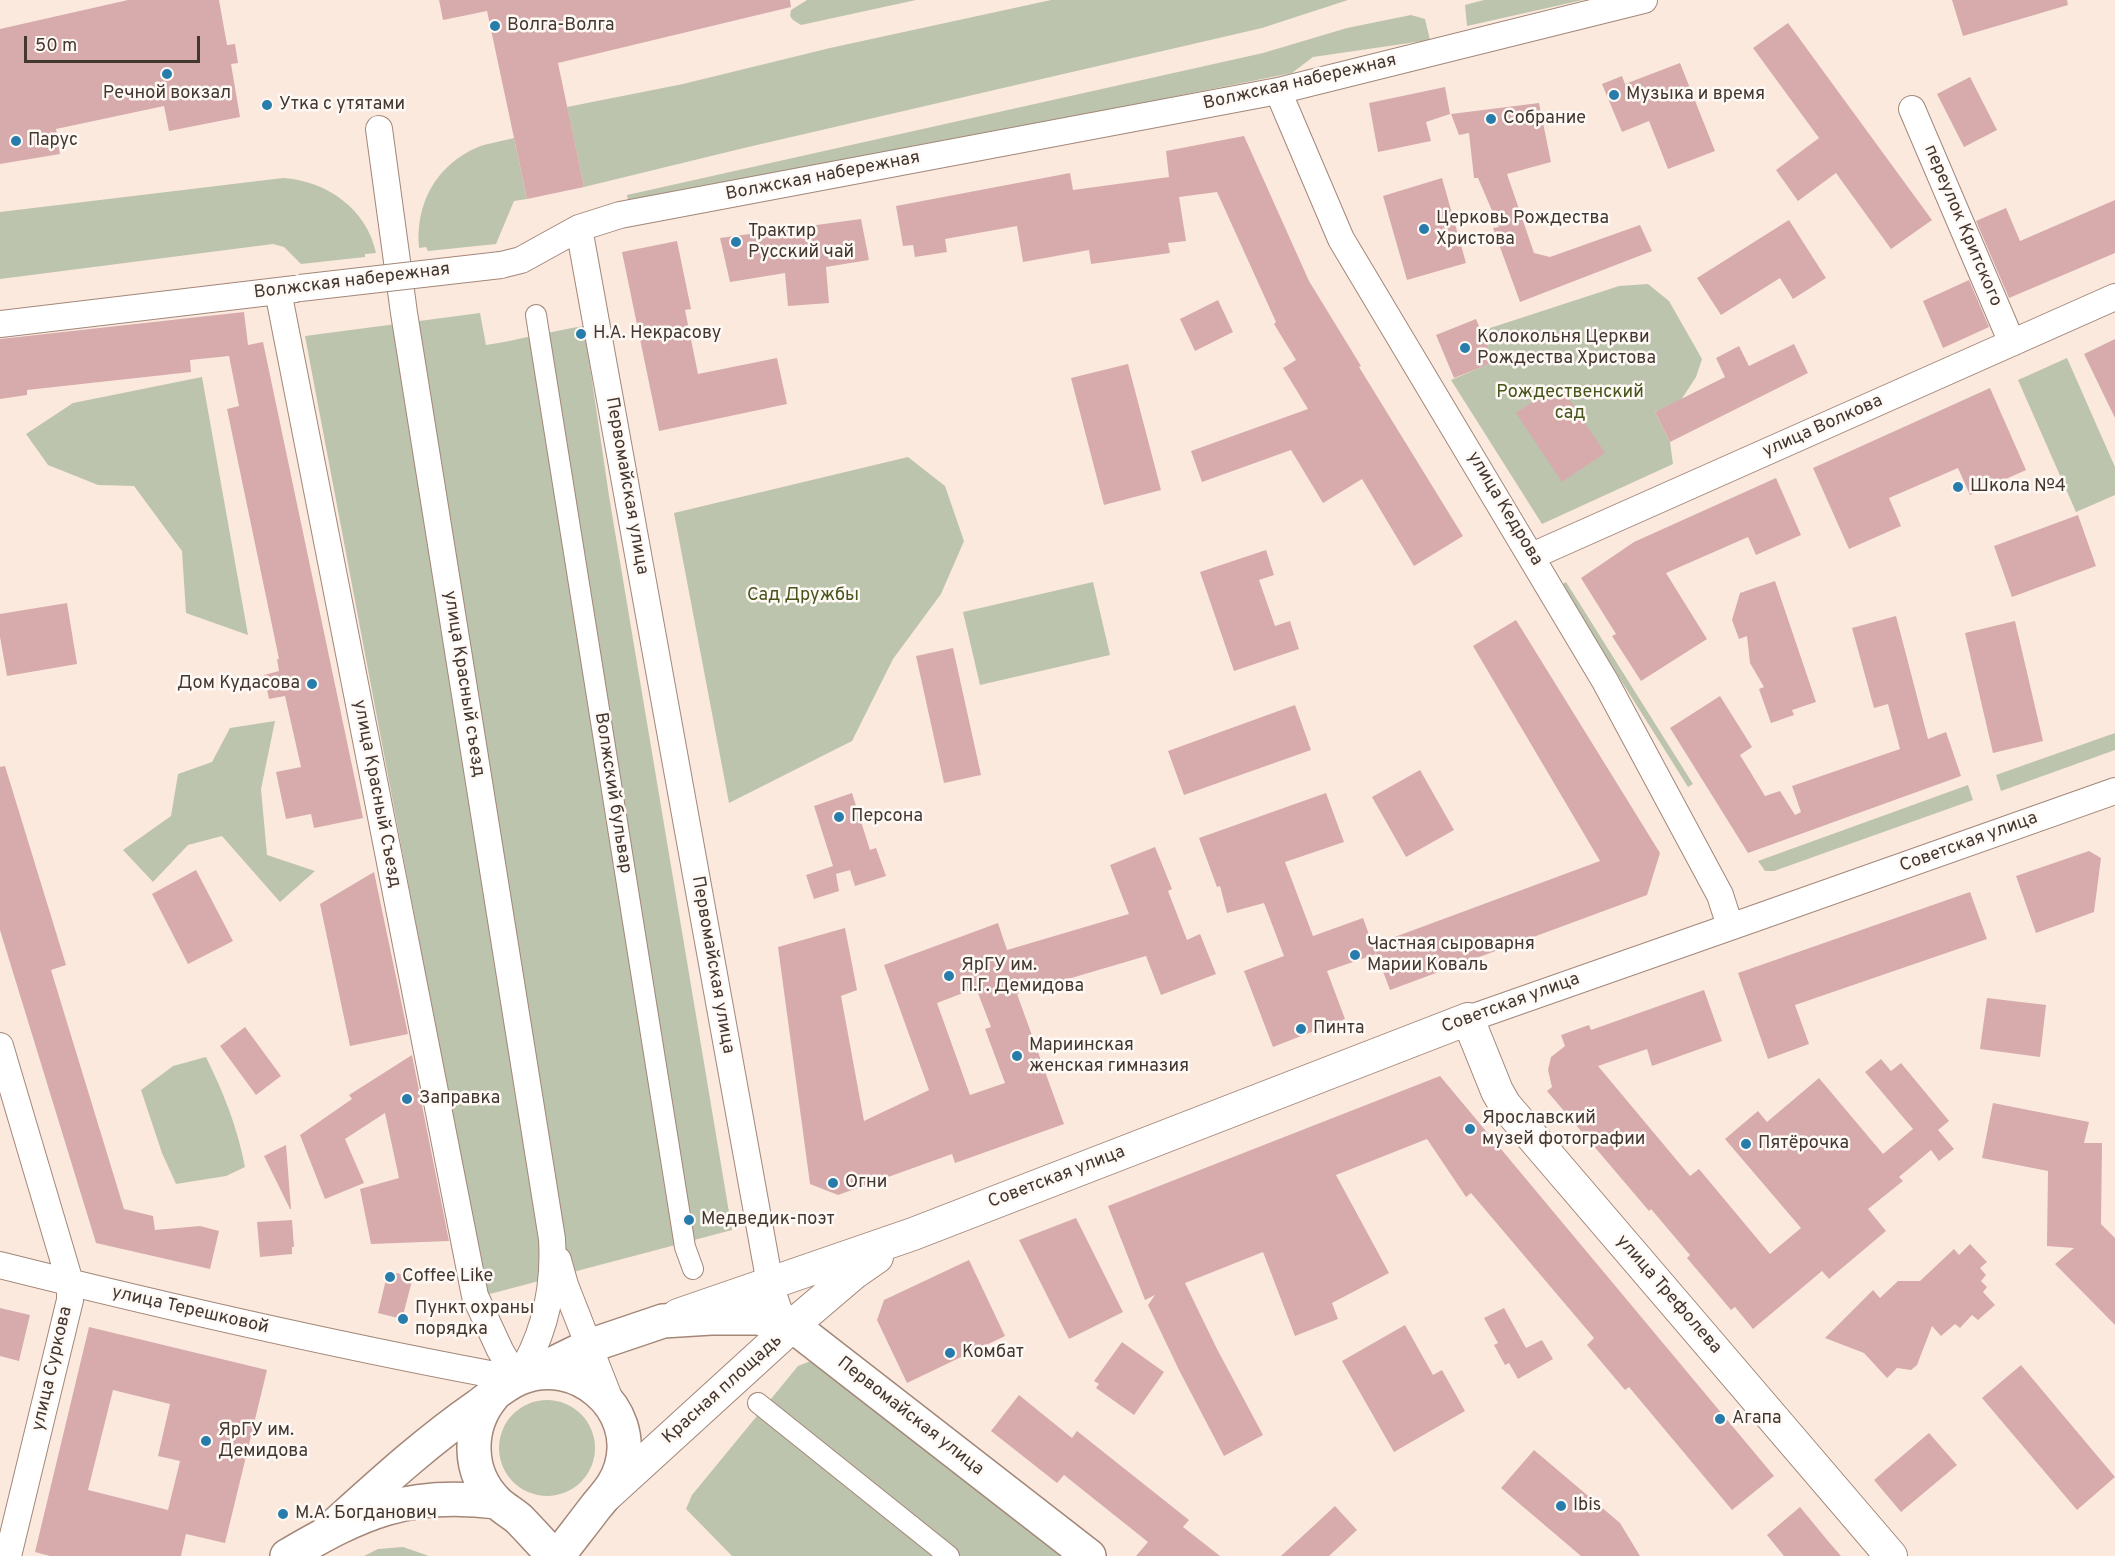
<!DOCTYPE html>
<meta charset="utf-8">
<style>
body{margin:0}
#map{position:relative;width:2115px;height:1556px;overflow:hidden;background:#fbe9de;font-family:Overpass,sans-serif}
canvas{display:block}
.scale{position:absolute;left:24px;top:36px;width:176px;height:27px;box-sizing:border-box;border:3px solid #433730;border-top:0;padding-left:8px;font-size:18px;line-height:21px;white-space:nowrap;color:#433730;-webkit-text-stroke:4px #fff9f5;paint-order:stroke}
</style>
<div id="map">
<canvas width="2115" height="1556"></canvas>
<div class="scale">50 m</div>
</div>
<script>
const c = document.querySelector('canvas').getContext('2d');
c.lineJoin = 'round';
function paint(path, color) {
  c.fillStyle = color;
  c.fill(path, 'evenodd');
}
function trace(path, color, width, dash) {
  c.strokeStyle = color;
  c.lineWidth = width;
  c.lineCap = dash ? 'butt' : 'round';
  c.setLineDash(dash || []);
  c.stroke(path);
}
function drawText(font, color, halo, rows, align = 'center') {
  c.font = font + ' Overpass,sans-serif';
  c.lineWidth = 5;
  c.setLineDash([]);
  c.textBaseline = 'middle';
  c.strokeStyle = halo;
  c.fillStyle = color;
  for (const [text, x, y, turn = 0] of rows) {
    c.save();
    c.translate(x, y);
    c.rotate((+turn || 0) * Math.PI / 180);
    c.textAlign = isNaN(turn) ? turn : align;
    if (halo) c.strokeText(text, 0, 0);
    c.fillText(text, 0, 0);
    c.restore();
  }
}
paint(new Path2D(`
 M807 0H916L801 25 793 20 790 16 791 10Z
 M1051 0H1348L1262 28 744 148 584 187 567 107 683 84 830 48Z
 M1484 0H1583L1467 26 1465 5Z
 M1411 15 1425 19 1430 40 1313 57 1292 73 629 206 627 195 1263 53 1347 28Z
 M514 138 527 199 514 201 496 244 428 251 426 247 419 248C415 204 436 165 478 147 489 143 503 141 514 138Z
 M283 178C327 181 367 209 376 253L365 254V257L301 264 284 247 273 244 0 279V212Z
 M1648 284 1669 301 1702 359 1696 377 1681 400 1655 412 1670 442 1673 464 1542 524 1451 380 1493 362 1481 331 1619 286Z
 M480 313 486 345C519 340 551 331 584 326L609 496 732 1230 486 1295 305 336Z
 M2067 358 2115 467V495L2076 512 2018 380Z
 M202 377 248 635 186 613 182 551 134 486 98 485 48 465 26 434 73 403Z
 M908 457 945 486 964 541 941 594 893 659 852 741 729 803 674 513Z
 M1093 582 1110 655 980 685 963 612Z
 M1566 582 1693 784 1688 787 1561 585Z
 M275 721 261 789 267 855 315 871 280 902 222 836 188 845 153 882 123 850 171 816 178 774 212 762 230 728Z
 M2115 733V750L2001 791 1996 775Z
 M1968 785 1973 800 1774 871H1765L1758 861Z
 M206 1057C224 1094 237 1126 245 1167L226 1176 176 1184 162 1153 141 1090 173 1066Z
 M823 1356 1079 1556H732L686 1509 692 1495 798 1366Z
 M499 1448a48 48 0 1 1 96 0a48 48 0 1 1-96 0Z
 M403 1547 429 1556H364L378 1549Z`), '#bdc4ad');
paint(new Path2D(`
 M128 0H219L227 45 235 44 238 63 231 64 240 117 169 131 164 106 56 129 60 154 0 164V29Z
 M439 0H790L791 7 558 63 584 187 527 199 487 11 443 20Z
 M1952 0H2067L2068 5 1963 36Z
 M1788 23 1932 220 1891 249 1836 173 1798 201 1776 170 1819 138 1753 48Z
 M1680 63 1715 151 1668 169 1649 121 1622 132 1602 84 1622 76 1625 84Z
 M1970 77 1997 130 1964 147 1937 94Z
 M1445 87 1450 114 1426 122 1431 141 1378 152 1369 103Z
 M1539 103 1551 162 1507 174 1534 253 1550 257 1640 225 1652 251 1520 302 1493 228 1499 227 1478 178H1474L1469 133 1459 135 1451 114Z
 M1244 136 1309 281 1361 366 1359 367 1463 536 1414 566 1362 479 1323 503 1291 450 1202 482 1191 451 1308 409 1283 368 1296 360 1274 324 1276 322 1217 192 1179 197 1186 241 1168 243 1170 253 1091 264 1089 250 1023 262 1017 226 945 239 947 252 915 257 913 245 903 246 896 206 1070 173 1073 190 1169 177 1166 151Z
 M1442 178 1466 263 1407 280 1383 196Z
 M2115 200V253L2009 298 1976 221 2006 208 2020 241Z
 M861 219 869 260 826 267 829 303 788 306 785 273 730 282 720 238Z
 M1789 220 1826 278 1793 299 1780 278 1721 315 1697 278Z
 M677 241 691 309 685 310 698 374 777 358 787 404 659 431 622 252Z
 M1969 280 1989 327 1943 348 1923 301Z
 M1218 300 1233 332 1195 351 1180 319Z
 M244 312 248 345 263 342 363 818 314 828 311 814 286 819 276 772 301 767 285 696 269 699 264 675 279 671 277 659H279L227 409 239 406 229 356 190 360 191 372 27 390V395L0 399V339Z
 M1476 319 1494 362 1454 378 1436 335Z
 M2115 339V418L2084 354Z
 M1794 344 1808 373 1670 442 1655 412 1725 377 1716 358 1739 346 1749 366Z
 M1128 364 1161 490 1104 505 1071 378Z
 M1559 384 1605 453 1562 482 1516 413Z
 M1990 388 2026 470 1970 495 1958 468 1889 498 1901 526 1849 549 1813 468Z
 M1776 478 1801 535 1756 555 1748 537 1666 573 1707 639 1641 681 1612 636 1616 634 1581 578 1634 542Z
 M2078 515 2096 566 2012 597 1994 546Z
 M1266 550 1274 575 1259 580 1275 626 1290 621 1299 649 1234 671 1200 572Z
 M1775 581 1816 702 1792 710 1794 715 1771 723 1759 689 1764 687 1750 663 1747 636 1739 639 1732 620 1740 593Z
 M67 603 77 664 7 676 0 637V614Z
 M1896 616 1928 739 1946 732 1961 776 1748 853 1670 728 1720 696 1752 747 1740 755 1765 796 1780 791 1795 815 1801 812 1792 786 1900 749 1888 704 1874 708 1852 628Z
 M1516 620 1660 853 1647 895 1390 990 1373 945 1600 861 1473 646Z
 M2015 621 2043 741 1993 753 1965 633Z
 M953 648 981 775 944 783 916 656Z
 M1295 705 1311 750 1184 795 1168 751Z
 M5 766 66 965 51 970 124 1209 153 1216 155 1230 200 1226 219 1231 210 1269 96 1243 0 930V767Z
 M1420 770 1454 830 1406 857 1372 797Z
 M852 793 870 850 876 848 886 876 855 886 850 870 836 874 839 891 814 899 806 875 833 866 814 806Z
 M1326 793 1344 842 1285 862 1313 936 1363 918 1376 954 1327 971 1345 1019 1273 1047 1244 971 1284 956 1264 903 1227 913 1220 886 1217 887 1199 838Z
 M1155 847 1172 889 1168 891 1187 940 1200 934 1216 974 1161 995 1146 956 1017 994 1064 1124 955 1163 952 1154 838 1195 810 1184 778 947 845 928 857 990 841 996 864 1121 929 1090 884 965 998 923 1007 950 1129 914 1110 865ZM976 988 991 1027 985 1029 1005 1083 970 1095 937 1003Z
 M2089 851 2101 858 2094 912 2036 933 2016 876Z
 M196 870 233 941 188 964 152 894Z
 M374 872 408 1034 350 1046 320 904Z
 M1970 892 1987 939 1795 1005 1809 1044 1768 1059 1738 973Z
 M1704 990 1722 1041 1652 1066 1647 1049 1598 1066 1690 1176 1699 1169 1770 1254 1801 1228 1725 1139 1758 1111 1767 1122 1819 1078 1883 1154 1913 1129 1865 1072 1881 1059 1891 1071 1901 1063 1949 1121 1938 1130 1954 1149 1939 1161 1931 1150 1899 1177 1903 1181 1868 1209 1886 1231 1829 1279 1822 1271 1753 1329 1735 1307 1731 1310 1687 1258 1690 1255 1651 1209 1649 1211 1547 1091 1552 1087 1548 1070 1551 1057 1565 1046 1561 1035 1589 1025 1591 1030Z
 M1987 998 2046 1005 2040 1057 1980 1049Z
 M245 1027 281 1076 256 1095 220 1046Z
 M412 1055 449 1241 371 1244 360 1189 399 1178 385 1113 345 1139 364 1183 325 1199 300 1135 352 1099 349 1095Z
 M1440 1076 1774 1476 1732 1510 1629 1387 1625 1390 1587 1345 1594 1338 1471 1193 1466 1197 1427 1139 1336 1175 1389 1273 1332 1303 1338 1319 1295 1336 1263 1252 1185 1283 1217 1349 1263 1435 1224 1456 1179 1370 1148 1305 1155 1295 1145 1300 1108 1206Z
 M1993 1103 2089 1122 2084 1143H2102L2101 1224 2115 1238V1325L2055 1264 2074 1248 2047 1246 2048 1171 1982 1158Z
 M286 1145 291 1209H290L264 1156Z
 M1076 1218 1123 1312 1069 1339 1019 1240Z
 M292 1220 294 1247H292V1254L260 1257 257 1222Z
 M1970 1244 1987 1262 1980 1268 1986 1275 1981 1281 1987 1287 1983 1292 1995 1305 1978 1320 1972 1315 1960 1328 1955 1324 1941 1336 1932 1326 1917 1365 1911 1370 1897 1368 1887 1378 1864 1353 1825 1338 1873 1290 1880 1298 1898 1281H1920L1954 1249 1959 1255Z
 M969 1260 1005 1336 907 1383 877 1320 884 1300Z
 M388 1271 413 1277 402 1319 378 1313Z
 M0 1308 30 1315 19 1361 0 1356Z
 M1504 1308 1526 1348 1542 1340 1553 1359 1518 1379 1509 1363 1505 1365 1494 1345 1498 1343 1484 1318Z
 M1405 1325 1433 1375 1442 1370 1465 1411 1394 1452 1342 1361Z
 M89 1327 267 1370 225 1543 186 1534 181 1556H50L35 1552ZM113 1390 170 1404 158 1456 180 1461 168 1510 88 1490Z
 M1122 1342 1164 1372 1134 1415 1096 1388 1099 1384 1094 1381Z
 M2021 1365 2115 1477 2077 1510 1982 1398Z
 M1019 1395 1072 1438 1077 1431 1189 1520 1183 1527 1220 1556H1136L1148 1542 1064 1475 1057 1483 991 1431Z
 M1929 1433 1957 1465 1901 1512 1874 1480Z
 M1534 1450 1620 1523 1640 1556H1581L1501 1488Z
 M1335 1506 1357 1530 1329 1556H1281Z
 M1800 1507 1828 1541 1841 1556H1784L1767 1535Z`), '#d7abac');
const pedestrian = new Path2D(`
 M536 315 685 1247 693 1269
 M758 1403 949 1556`);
const minor = new Path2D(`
 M1278 91 1341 239 1605 681 1720 895 1730 926
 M1912 109 2012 343
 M379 129 404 313 552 1239C555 1289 544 1337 517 1379
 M579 228 770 1284 779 1311 793 1326
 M501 265 521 260 579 228 620 215 1278 91 1644 0
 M278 291 475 1296 500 1350 517 1379
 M0 324 295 289
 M1532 556 2115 297
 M1468 1019C1684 943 1899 868 2115 791
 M0 1046 70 1282V1300L8 1556
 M558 1260 565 1285 612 1405
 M0 1265C172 1308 343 1347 517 1379`);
const tertiary = new Path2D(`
 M678 1315 913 1234 1468 1019 1497 1091 1505 1105 1891 1556
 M606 1496 800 1319 854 1273 877 1257`);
const primary = new Path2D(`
 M534 1373 589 1346 663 1321 711 1318H757L793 1326 1089 1556
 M493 1396C467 1427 467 1473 497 1502 503 1508 512 1513 519 1519 531 1531 542 1544 554 1556
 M325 1534C374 1490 423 1444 478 1406 492 1396 505 1384 520 1378 576 1355 639 1408 621 1467 616 1485 605 1495 594 1509 582 1525 570 1540 558 1556
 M287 1556C362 1512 407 1491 497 1502`);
trace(pedestrian, '#a38778', 22);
trace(minor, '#a38778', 28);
trace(tertiary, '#a38778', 34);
trace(primary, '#a38778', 36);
trace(pedestrian, '#fff', 20);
trace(minor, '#fff', 26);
trace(tertiary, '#fff', 32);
trace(primary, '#fff', 33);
const minorBridge = new Path2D(`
 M300 288 501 265`);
trace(minorBridge, '#a38778', 28, []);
trace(minorBridge, '#fff', 26);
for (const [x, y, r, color] of [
 [495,26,6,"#277cab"],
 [167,74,6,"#277cab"],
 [1614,95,6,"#277cab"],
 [267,105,6,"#277cab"],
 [1491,119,6,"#277cab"],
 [16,141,6,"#277cab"],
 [1424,229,6,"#277cab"],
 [736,242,6,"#277cab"],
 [581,334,6,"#277cab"],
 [1465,348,6,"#277cab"],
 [1958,487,6,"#277cab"],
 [312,684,6,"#277cab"],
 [839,817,6,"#277cab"],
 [1355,955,6,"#277cab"],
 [949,976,6,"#277cab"],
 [1301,1029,6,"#277cab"],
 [1017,1056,6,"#277cab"],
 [407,1099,6,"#277cab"],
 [1470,1129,6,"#277cab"],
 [1746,1144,6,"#277cab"],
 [833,1183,6,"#277cab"],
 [689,1220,6,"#277cab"],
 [390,1277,6,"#277cab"],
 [403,1319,6,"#277cab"],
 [950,1353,6,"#277cab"],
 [1720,1419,6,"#277cab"],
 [206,1441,6,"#277cab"],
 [1561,1506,6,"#277cab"],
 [283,1514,6,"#277cab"]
]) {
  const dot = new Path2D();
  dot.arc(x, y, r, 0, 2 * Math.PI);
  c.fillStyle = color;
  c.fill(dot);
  trace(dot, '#fff9f5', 2);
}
drawText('18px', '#433730', '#fff9f5', [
 ["Волга-Волга",507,26],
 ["Речной вокзал",167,94,"center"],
 ["Музыка и время",1626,95],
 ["Утка с утятами",279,105],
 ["Собрание",1503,119],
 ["Парус",28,141],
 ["Церковь Рождества",1436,219],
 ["Христова",1436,240],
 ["Трактир",748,232],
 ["Русский чай",748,253],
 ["Н.А. Некрасову",593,334],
 ["Колокольня Церкви",1477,338],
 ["Рождества Христова",1477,359],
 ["Школа №4",1970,487],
 ["Дом Кудасова",300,684,"right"],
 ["Персона",851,817],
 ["Частная сыроварня",1367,945],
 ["Марии Коваль",1367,966],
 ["ЯрГУ им.",961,966],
 ["П.Г. Демидова",961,987],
 ["Пинта",1313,1029],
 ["Мариинская",1029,1046],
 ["женская гимназия",1029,1067],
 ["Заправка",419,1099],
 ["Ярославский",1482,1119],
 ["музей фотографии",1482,1140],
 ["Пятёрочка",1758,1144],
 ["Огни",845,1183],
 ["Медведик-поэт",701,1220],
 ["Coffee Like",402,1277],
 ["Пункт охраны",415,1309],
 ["порядка",415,1330],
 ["Комбат",962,1353],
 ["Агапа",1732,1419],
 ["ЯрГУ им.",218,1431],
 ["Демидова",218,1452],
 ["Ibis",1573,1506],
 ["М.А. Богданович",295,1514]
], 'left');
drawText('18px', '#433730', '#fff9f5', [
 ["Волжская набережная",1300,83,-13],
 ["Волжская набережная",823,177,-11],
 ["переулок Критского",1962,226,67],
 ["Волжская набережная",352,282,-7],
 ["улица Волкова",1823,427,-24],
 ["Первомайская улица",626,486,80],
 ["улица Кедрова",1504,509,59],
 ["улица Красный съезд",463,684,81],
 ["Волжский бульвар",612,793,81],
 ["улица Красный Съезд",376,794,79],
 ["Советская улица",1969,843,-20],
 ["Первомайская улица",712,965,80],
 ["Советская улица",1511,1004,-20],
 ["Советская улица",1057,1178,-21],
 ["улица Трефолева",1668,1295,49],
 ["улица Терешковой",190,1311,13],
 ["улица Суркова",53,1369,-77],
 ["Красная площадь",723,1390,-42],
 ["Первомайская улица",910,1417,38]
]);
drawText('18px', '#47541b', '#fff9f5', [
 ["Рождественский",1570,393],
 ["сад",1570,414],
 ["Сад Дружбы",803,596]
]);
</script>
